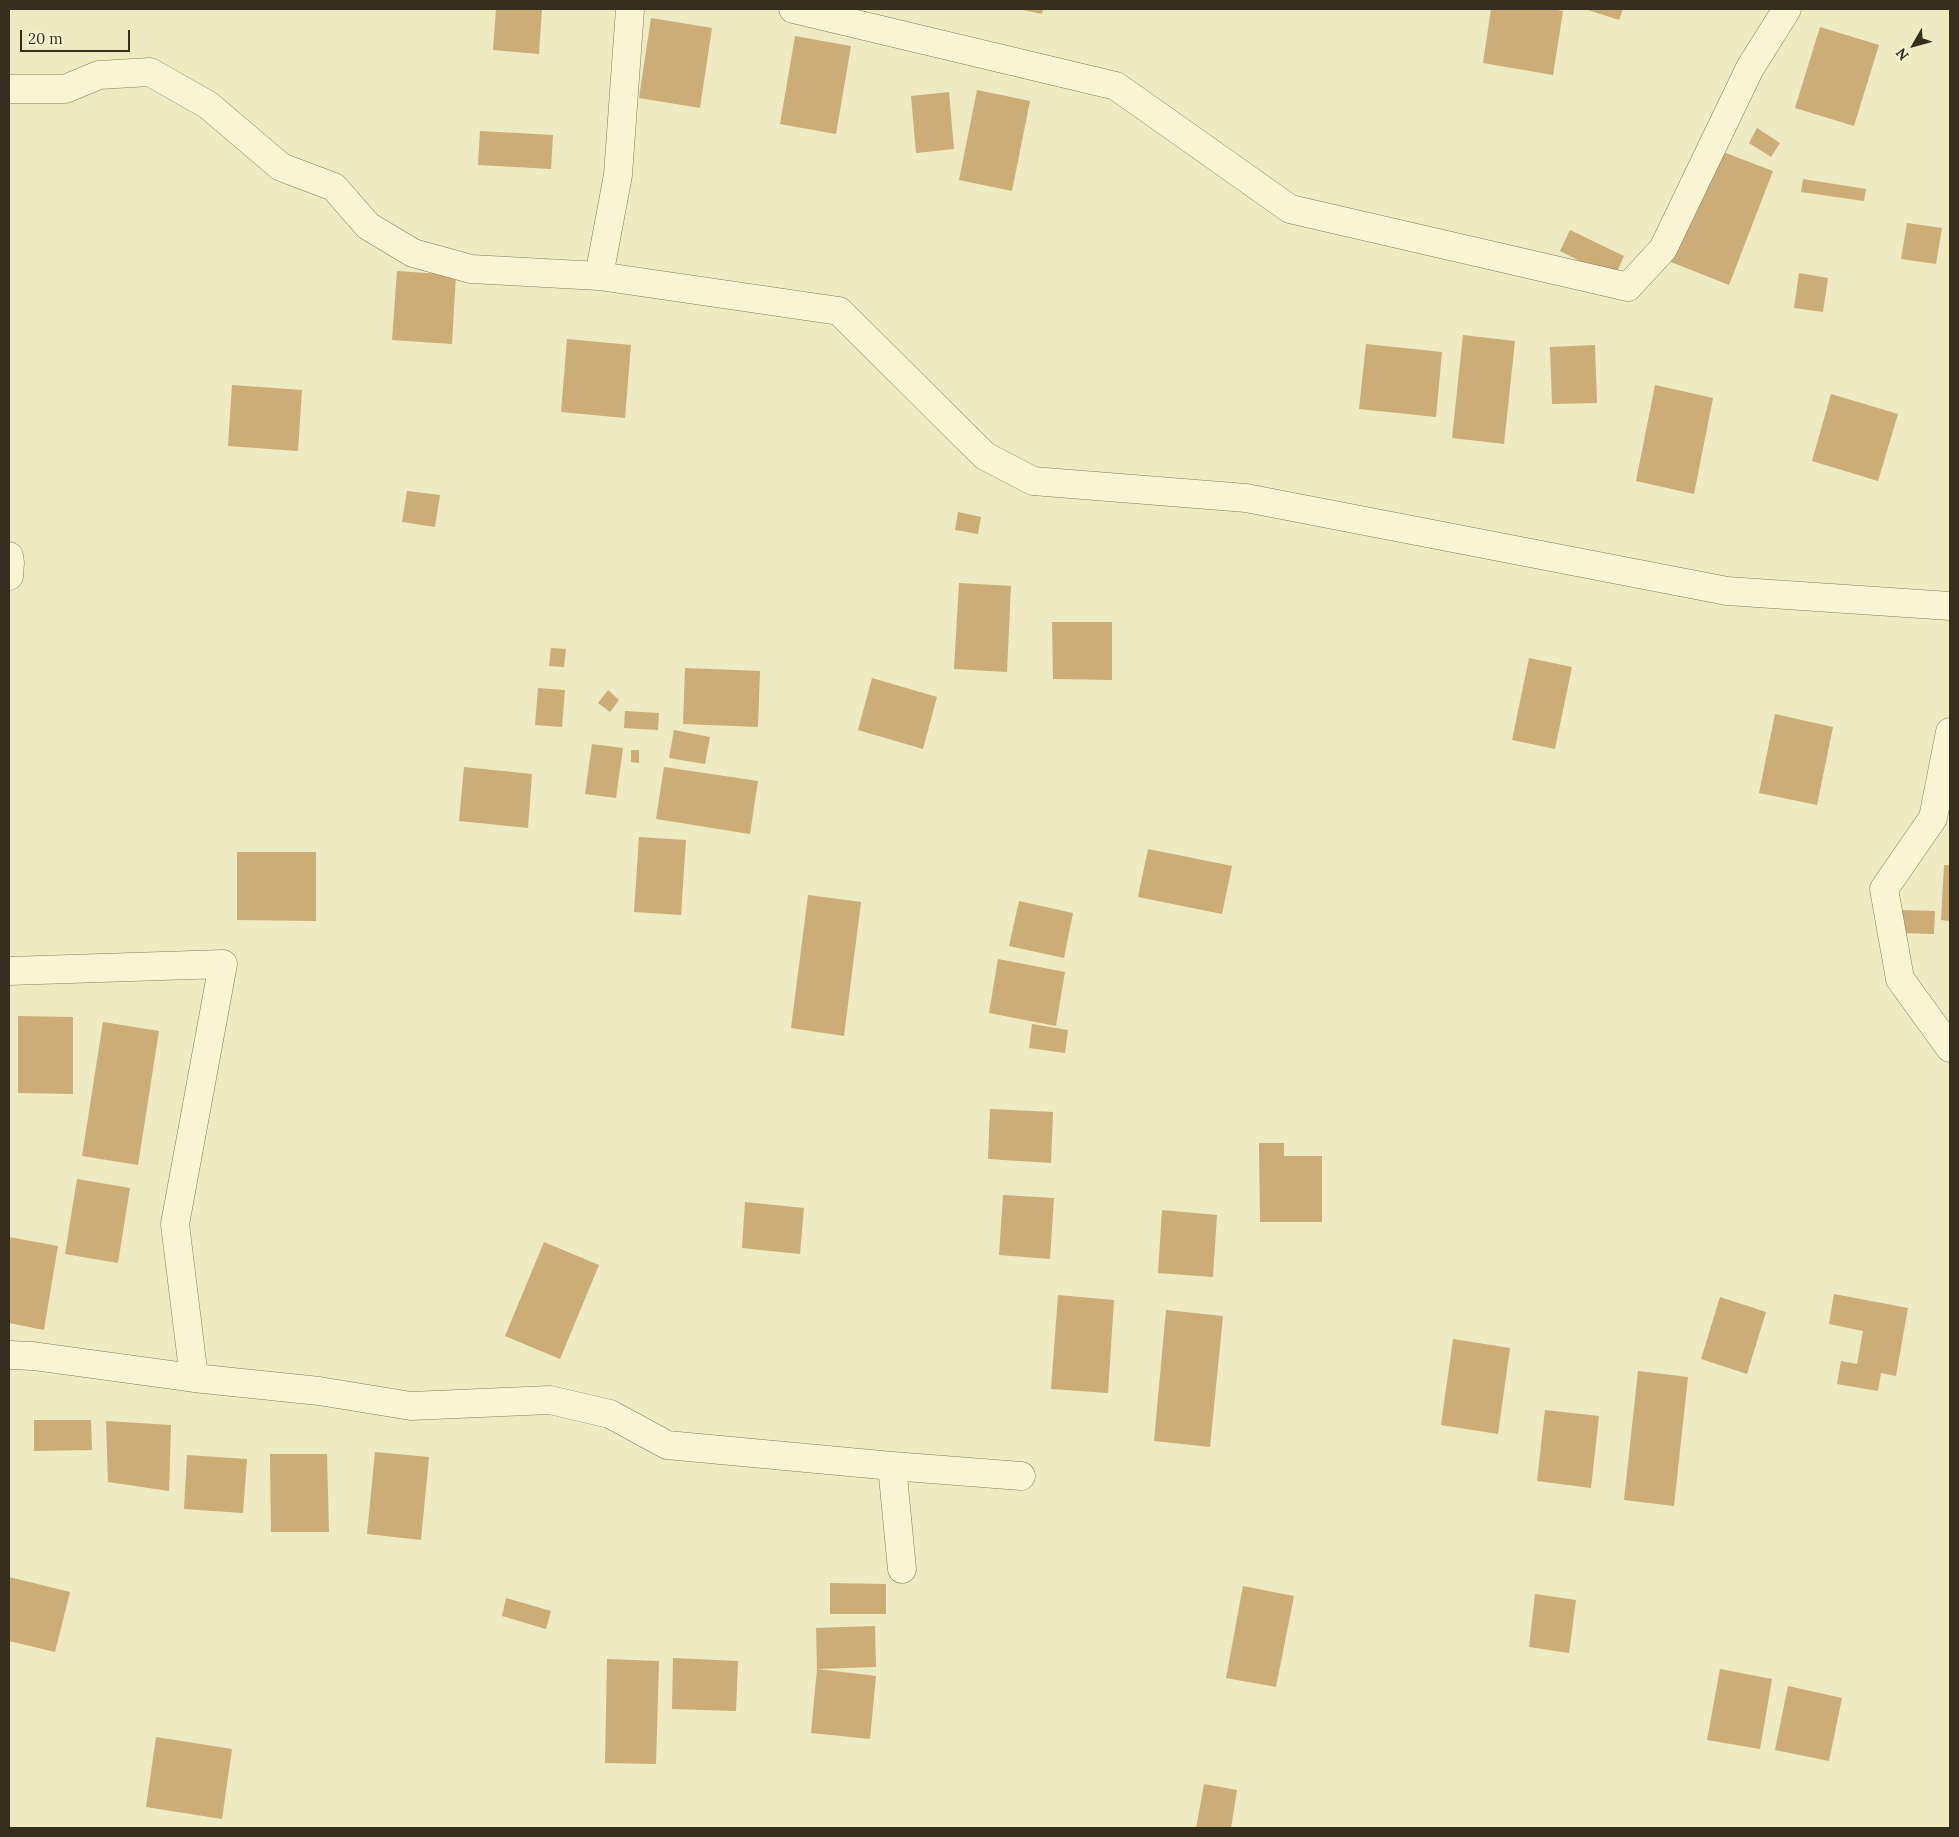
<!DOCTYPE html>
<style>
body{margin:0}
#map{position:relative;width:1959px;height:1837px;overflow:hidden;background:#eeeac1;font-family:Lora,serif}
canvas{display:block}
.frame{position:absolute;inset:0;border:10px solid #372f1d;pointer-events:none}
.north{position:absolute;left:1889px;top:20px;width:50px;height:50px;-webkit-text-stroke:4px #f5f2d1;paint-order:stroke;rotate:232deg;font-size:14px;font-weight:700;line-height:20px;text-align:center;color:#372f1d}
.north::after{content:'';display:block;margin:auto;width:18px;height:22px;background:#372f1d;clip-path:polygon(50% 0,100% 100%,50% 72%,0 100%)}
.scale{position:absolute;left:20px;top:30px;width:110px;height:22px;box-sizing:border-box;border:2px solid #372f1d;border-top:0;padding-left:6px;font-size:15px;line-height:18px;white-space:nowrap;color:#372f1d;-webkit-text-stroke:4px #f5f2d1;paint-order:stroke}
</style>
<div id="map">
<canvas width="1959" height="1837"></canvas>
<div class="frame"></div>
<div class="north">N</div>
<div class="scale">20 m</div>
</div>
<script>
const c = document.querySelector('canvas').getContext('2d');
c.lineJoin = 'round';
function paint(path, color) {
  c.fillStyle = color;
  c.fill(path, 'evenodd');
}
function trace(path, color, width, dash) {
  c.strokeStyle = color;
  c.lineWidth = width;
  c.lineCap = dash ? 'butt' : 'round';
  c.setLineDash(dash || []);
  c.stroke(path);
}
paint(new Path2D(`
 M496 9H542L539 54 493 50Z
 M1018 9H1043L1042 14Z
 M1491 9H1551L1563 11 1553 75 1483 63Z
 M1585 9H1623L1619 20Z
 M651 18 712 28 700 108 639 98Z
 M1820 27 1879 45 1854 126 1795 108Z
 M795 36 851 46 836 134 780 124Z
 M977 90 1030 101 1012 191 959 180Z
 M949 92 954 149 916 153 911 96Z
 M1757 128 1780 143 1771 157 1749 143Z
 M480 131 553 135 551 169 478 165Z
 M1715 149 1773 171 1729 285 1671 262Z
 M1803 179 1866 189 1864 201 1801 192Z
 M1907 223 1942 228 1936 264 1901 259Z
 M1570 230 1624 256 1614 278 1560 251Z
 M397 271 456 275 452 344 392 340Z
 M1799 273 1828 278 1823 312 1794 308Z
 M1463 335 1515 341 1504 444 1452 438Z
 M567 339 631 345 625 418 561 412Z
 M1366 344 1442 352 1436 417 1359 409Z
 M1595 345 1597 403 1552 404 1550 347Z
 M232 385 302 390 298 451 228 446Z
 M1655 385 1713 398 1694 494 1636 481Z
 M1831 394 1898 414 1878 481 1812 461Z
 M407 491 440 495 435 527 402 522Z
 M958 512 981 517 978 534 955 530Z
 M959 583 1011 586 1007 672 954 669Z
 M1052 622H1112V680L1053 679Z
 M551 648 566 649 564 667 549 666Z
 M1529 658 1572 667 1555 749 1512 740Z
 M685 668 760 671 758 727 683 724Z
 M872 678 937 697 923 749 858 730Z
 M538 688 565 690 562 727 535 725Z
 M608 690 619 700 610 712 598 703Z
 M625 711 659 713 658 730 624 728Z
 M1775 714 1833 727 1817 805 1759 793Z
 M674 730 710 737 705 764 669 758Z
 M592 744 623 748 616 798 585 794Z
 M631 750H639V763L631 762Z
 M464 767 532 774 528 828 459 821Z
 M664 767 758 781 750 834 656 819Z
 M639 837 686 840 681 915 634 912Z
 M1148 849 1232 866 1222 914 1138 897Z
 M237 852H316V921L237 920Z
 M1944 865H1950V921L1941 920Z
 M808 895 861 902 844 1036 791 1028Z
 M1019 901 1073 913 1064 958 1009 946Z
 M1901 910 1935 911 1934 934 1900 933Z
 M998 959 1065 972 1056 1026 989 1013Z
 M18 1016 73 1017V1094L18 1093Z
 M103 1022 159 1031 138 1165 82 1156Z
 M1032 1024 1068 1030 1065 1053 1029 1048Z
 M990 1109 1053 1112 1051 1163 988 1159Z
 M1259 1143H1284V1156H1322V1222H1260Z
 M77 1179 130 1188 118 1263 65 1254Z
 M1003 1195 1054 1198 1050 1259 999 1255Z
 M745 1202 804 1208 800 1254 742 1248Z
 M1162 1210 1217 1215 1213 1277 1158 1273Z
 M9 1237 58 1246 44 1330 9 1323Z
 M544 1242 599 1265 560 1359 505 1336Z
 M1834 1294 1908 1308 1896 1376 1881 1373 1878 1391 1837 1384 1841 1361 1857 1364 1863 1331 1829 1324Z
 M1058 1295 1114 1300 1108 1393 1051 1389Z
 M1720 1297 1766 1312 1747 1374 1701 1359Z
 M1166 1310 1223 1316 1210 1447 1154 1441Z
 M1453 1339 1510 1348 1498 1434 1441 1425Z
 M1638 1371 1688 1377 1674 1506 1624 1500Z
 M1545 1410 1599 1416 1591 1488 1537 1481Z
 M34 1420H91L92 1450 34 1451Z
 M106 1421 171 1425 169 1491 108 1482Z
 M375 1452 429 1457 421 1540 367 1534Z
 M270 1454H327L329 1532H271Z
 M187 1455 247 1459 243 1513 184 1509Z
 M9 1577 70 1592 55 1652 9 1641Z
 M830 1583 886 1584V1614H830Z
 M1243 1586 1294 1596 1276 1687 1226 1678Z
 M1535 1594 1576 1600 1569 1653 1529 1647Z
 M506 1598 551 1611 546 1629 502 1616Z
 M875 1626 876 1667 817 1669 876 1676 870 1739 811 1733 817 1669 816 1628Z
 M673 1658 738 1661 736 1711 672 1709Z
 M607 1659 659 1661 656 1764 605 1763Z
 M1720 1669 1772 1679 1760 1749 1707 1740Z
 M1788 1686 1842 1698 1829 1761 1775 1750Z
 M156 1737 232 1749 222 1819 146 1807Z
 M1204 1784 1237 1790 1231 1828H1196Z`), '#ccac77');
const street = new Path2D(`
 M793 9 1116 86 1290 209 1628 287 1663 249 1750 68 1787 9
 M9 89H65L99 75 150 72 208 105 281 167 334 187 368 226 413 253 471 269 599 276 839 311 985 456 1033 481 1246 498 1727 591 1950 606
 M599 276 618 175 630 9
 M9 556 10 563 9 576
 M1950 732 1933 818 1884 889 1900 979 1950 1048
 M9 971 223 964 175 1224 194 1378
 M9 1355 33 1356 194 1378 319 1391 411 1406 550 1400 610 1414 667 1445 892 1466 1021 1476
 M892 1466 902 1569`);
trace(street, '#877b59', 29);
trace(street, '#f9f5d4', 28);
</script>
